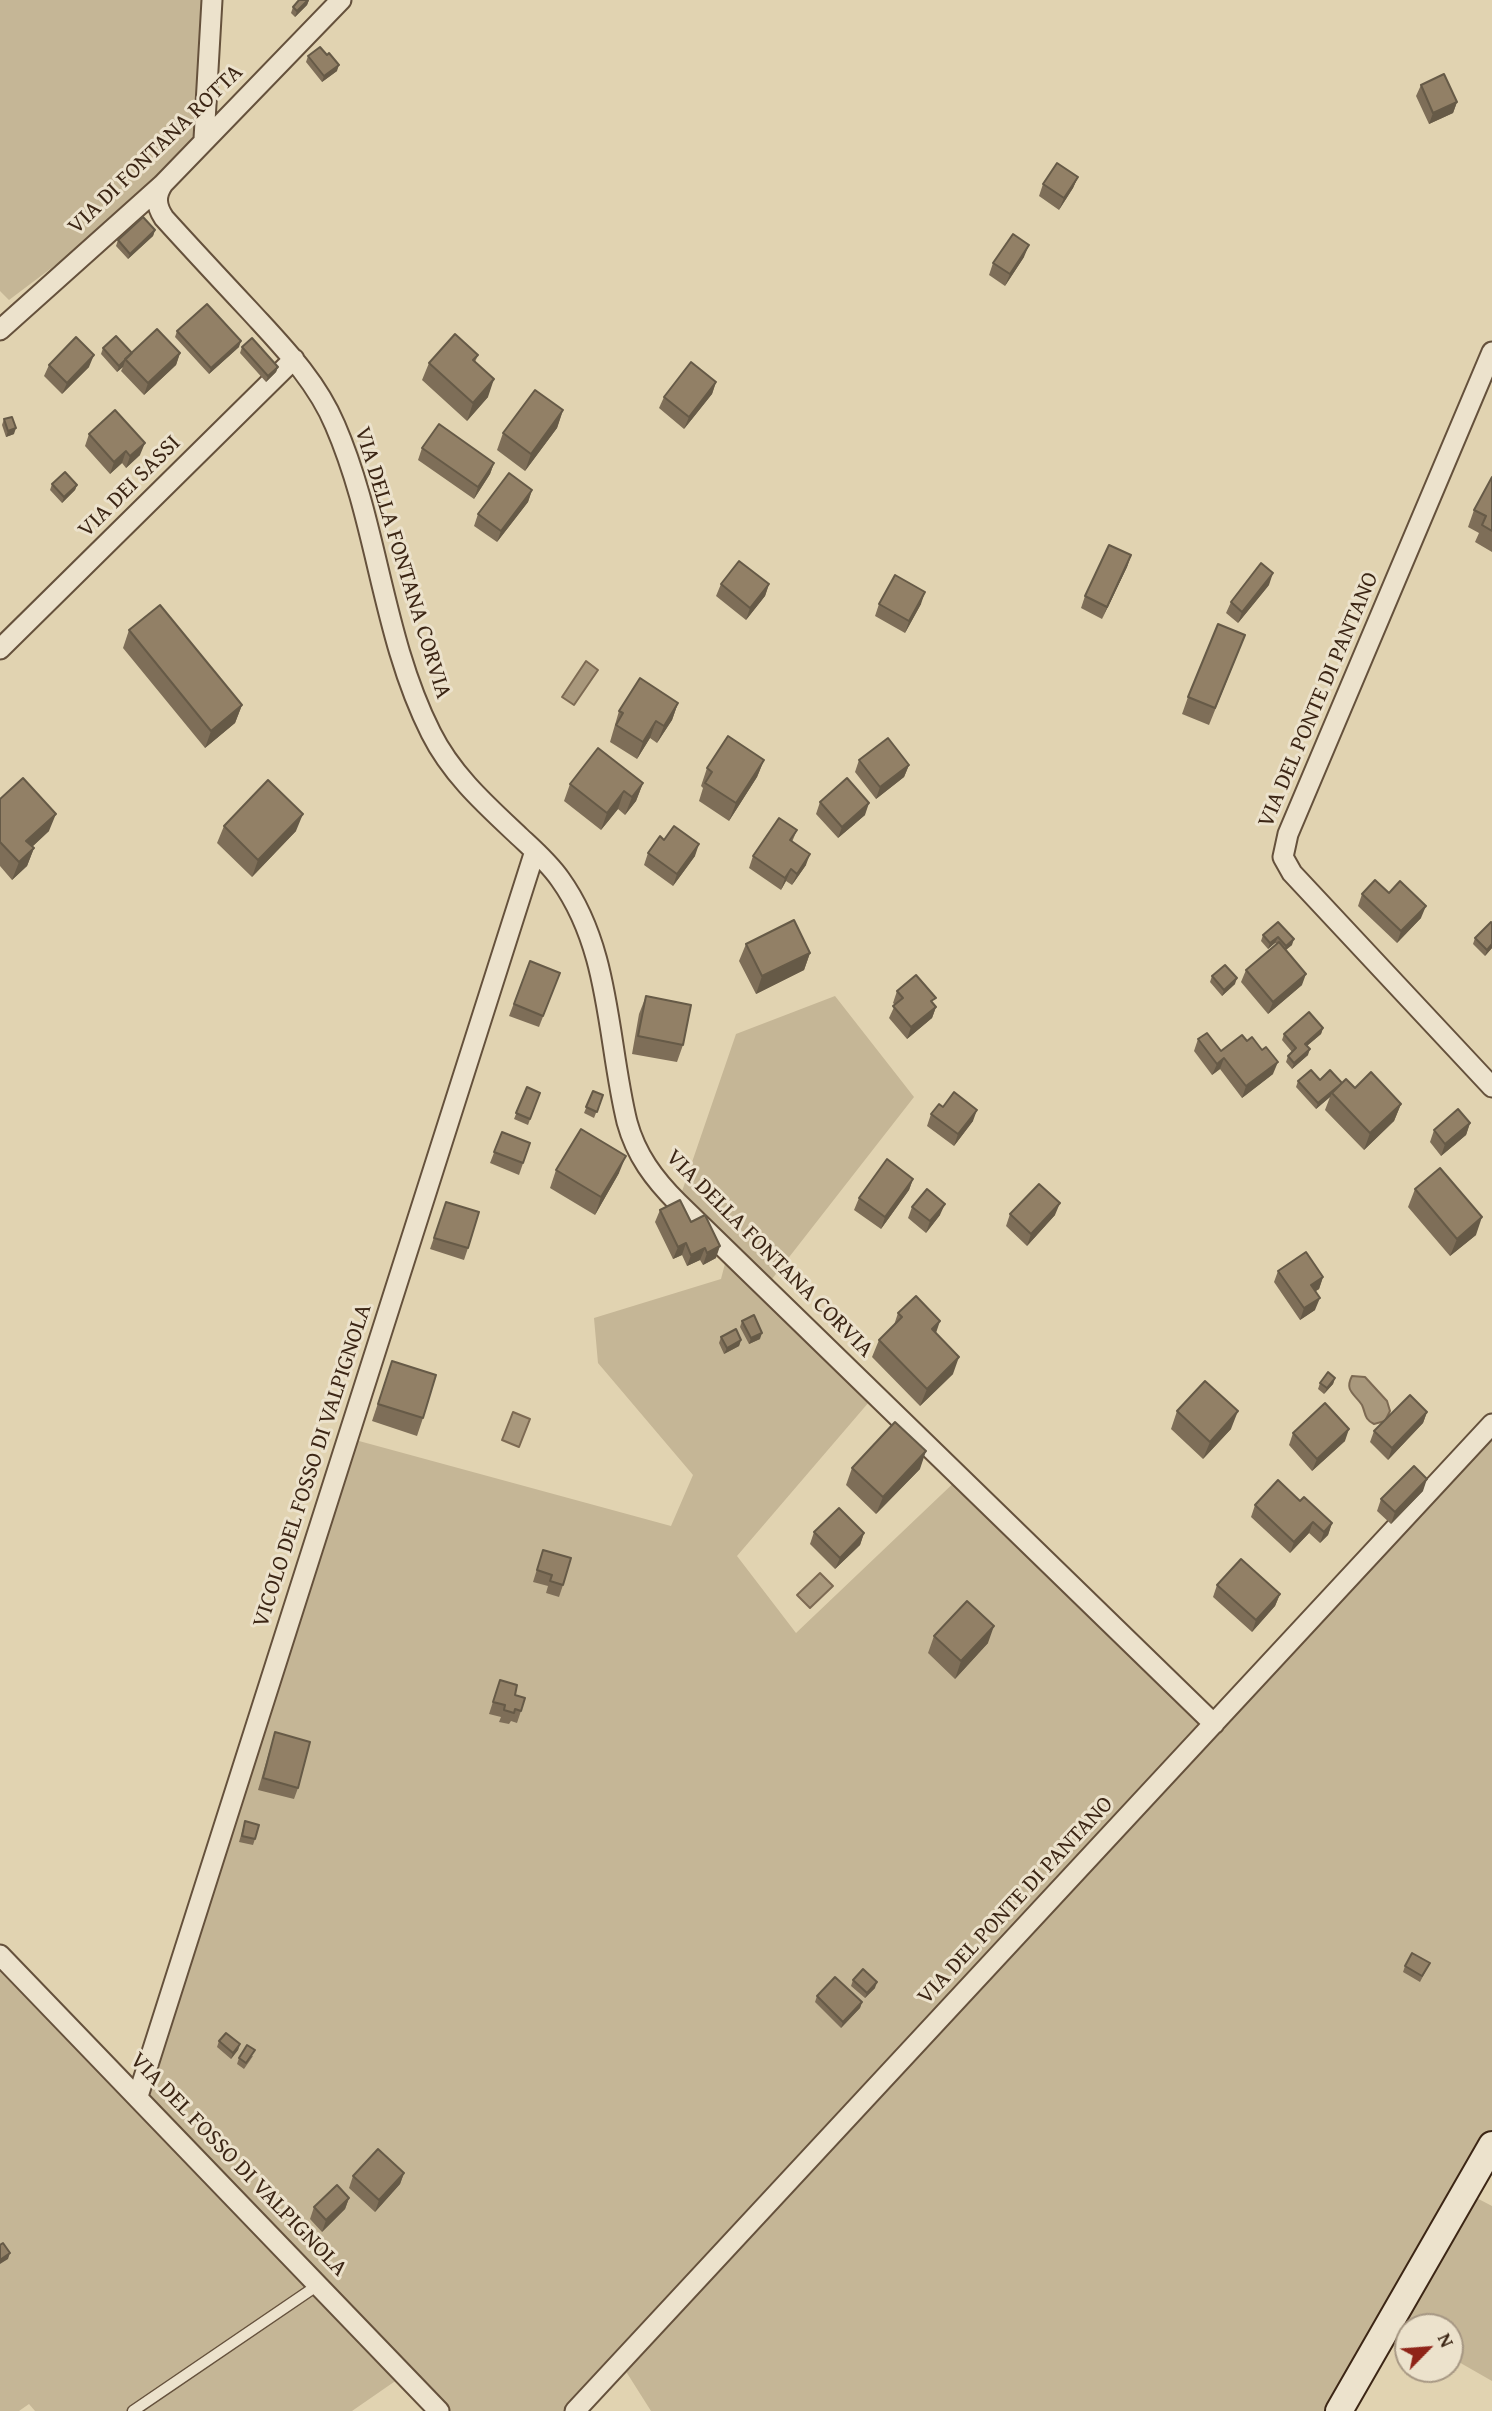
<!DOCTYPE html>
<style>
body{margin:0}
#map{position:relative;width:1492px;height:2411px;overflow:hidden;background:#e1d3b1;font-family:"Gentium Book Plus",serif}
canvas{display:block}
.north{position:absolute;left:1394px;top:2313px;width:70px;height:70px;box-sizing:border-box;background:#ece2cc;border:2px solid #a69783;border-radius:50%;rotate:65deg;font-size:19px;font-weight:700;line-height:28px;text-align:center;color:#3c2615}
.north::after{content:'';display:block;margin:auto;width:24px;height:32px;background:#8f2418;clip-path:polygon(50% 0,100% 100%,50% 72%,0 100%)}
</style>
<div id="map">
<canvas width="1492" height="2411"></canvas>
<div class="north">N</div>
</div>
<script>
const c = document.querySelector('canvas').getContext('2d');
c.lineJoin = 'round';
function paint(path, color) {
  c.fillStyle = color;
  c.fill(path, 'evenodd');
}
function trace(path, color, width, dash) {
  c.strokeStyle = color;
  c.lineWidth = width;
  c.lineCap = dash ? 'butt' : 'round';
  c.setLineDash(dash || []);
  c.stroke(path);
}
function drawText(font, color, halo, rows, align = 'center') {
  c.font = font + ' "Gentium Book Plus",serif';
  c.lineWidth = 6;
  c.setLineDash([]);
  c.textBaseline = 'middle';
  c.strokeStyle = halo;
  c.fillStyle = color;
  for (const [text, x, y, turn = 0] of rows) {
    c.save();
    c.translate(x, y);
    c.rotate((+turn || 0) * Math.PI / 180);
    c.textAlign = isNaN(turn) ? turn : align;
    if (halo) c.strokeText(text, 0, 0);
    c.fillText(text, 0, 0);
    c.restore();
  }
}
paint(new Path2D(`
 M0 0H212L204 139 163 184 9 300 0 291Z
 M835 996 914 1097 765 1288 875 1395 737 1556 796 1633 962 1475 1214 1724 1492 1424V2145L1465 2192 1492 2206V2381L1450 2357V2327H1408V2332L1390 2322 1339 2411H651L620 2362 575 2411H439L404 2375 352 2411H35L29 2404 19 2411H0V1955L137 2096 348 1438 671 1526 693 1475 598 1363 594 1318 721 1279 728 1252 678 1203 736 1034Z`), '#c5b696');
const water = new Path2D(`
 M586 661 598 670 574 705 562 697Z
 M1352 1376 1365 1377 1387 1401 1390 1411 1385 1421 1374 1424C1364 1419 1366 1414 1362 1405 1355 1394 1344 1391 1352 1376Z
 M513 1412 530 1419 519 1447 502 1440Z
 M820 1573 833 1586 810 1608 797 1595Z`);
paint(water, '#a9987c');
trace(water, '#7d6a53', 2);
const lane = new Path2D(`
 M133 2411 318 2285`);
const street = new Path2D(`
 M204 139 212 0
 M163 184C155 196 156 206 164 218 192 249 221 280 250 311 282 346 316 380 335 425 378 524 382 636 431 733 452 775 486 805 520 837 534 850 549 863 560 879 611 950 607 1040 627 1122 636 1155 654 1179 678 1203L1214 1724
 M0 330 163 184 341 0
 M1492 352 1288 834 1283 857 1292 873 1492 1087
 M0 649 294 359
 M0 1955 439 2411
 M138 2096 535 851
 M575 2411 1492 1424`);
const secondary = new Path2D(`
 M1339 2411 1492 2145`);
trace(lane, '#65513c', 13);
trace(street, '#65513c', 23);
trace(secondary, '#3c2615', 30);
trace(lane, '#ece2cc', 10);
trace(street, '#ece2cc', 19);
trace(secondary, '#ece2cc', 26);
paint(new Path2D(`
 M309 0 307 5 295 17 291 13 293 7Z
 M327 55 337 71 322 82 306 62 308 56Z
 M1421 85 1457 102 1453 113 1429 124 1416 96Z
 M1078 177 1073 188 1059 210 1039 196 1043 184Z
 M155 230 153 236 128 259 116 246 118 240Z
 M1024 257 1005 286 989 275 993 263Z
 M177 331 239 347 209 374 175 337Z
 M242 347 278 367 276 372 266 382 240 353Z
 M103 348 132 353H180L176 365 144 395 121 371 123 367 117 372 101 354Z
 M478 355 475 362 488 397 467 421 422 380 429 363Z
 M49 365 89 367 62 394 44 376Z
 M716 382 712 394 684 429 659 408 664 397Z
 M563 410 557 428 525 471 497 450 503 433Z
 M4 419 14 434 6 437 2 425Z
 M89 434 140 455 126 468 122 463 110 474 85 446Z
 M422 448 494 463 490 474 474 499 418 460Z
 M1492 477V552L1475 542 1479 533 1468 527 1474 510Z
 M52 484 77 485 75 490 62 503 50 490Z
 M532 490 528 502 497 542 474 526 478 514Z
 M1131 555 1127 567 1102 619 1081 608 1085 596Z
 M721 584H769L765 596 746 620 716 596Z
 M1269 585 1238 623 1226 613 1231 602Z
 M879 604H921L905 633 875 616Z
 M129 630 242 705 235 723 205 748 123 648Z
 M1238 653 1209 725 1182 714 1188 697Z
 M678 703 672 720 657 743 650 738 637 759 610 742 619 711Z
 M764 760 757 777 729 821 699 801 703 788 701 786 707 768Z
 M859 760 909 765 904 777 876 799 855 772Z
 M643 783 636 801 625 815 618 809 601 830 564 801 570 784Z
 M0 799 49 831 32 847 34 848 27 866 12 880 0 866Z
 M820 802 865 815 838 838 816 814Z
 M224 826 296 831 252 877 217 843Z
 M797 830 792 842 806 865 792 885 786 881 781 890 749 868 753 856Z
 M664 840 695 856 673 886 644 865 648 853Z
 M1362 894 1421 918 1397 943 1358 906Z
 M1278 922 1292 945 1286 950 1302 985 1268 1014 1241 982 1246 970 1277 944 1275 943 1268 949 1261 941 1263 935Z
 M1492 923V948L1485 956 1473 944 1475 938Z
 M746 944 810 953 804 970 756 994 739 961Z
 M530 961 560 973 539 1027 509 1016Z
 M1212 976 1235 984 1222 996 1210 982Z
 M897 991 936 1007 932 1018 907 1039 889 1018 895 1005 893 1003Z
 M646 996 683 1045 677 1062 632 1054 639 1014Z
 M1323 1028 1321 1034 1307 1046 1308 1055 1292 1069 1286 1062 1288 1056 1292 1052 1282 1040 1284 1034Z
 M1198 1039 1221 1051 1247 1041 1262 1050 1273 1074 1242 1098 1220 1069 1212 1075 1194 1051Z
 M1320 1080 1342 1083 1401 1104 1394 1121 1364 1150 1325 1110 1330 1097 1316 1109 1296 1087 1298 1081Z
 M527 1087 540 1093 528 1125 514 1119Z
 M593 1091 603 1095 594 1118 584 1113Z
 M943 1107 973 1121 954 1146 927 1126 931 1114Z
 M1470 1123 1466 1135 1441 1156 1430 1142 1434 1130Z
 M502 1132 530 1143 519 1175 490 1163Z
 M556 1170 619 1173 595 1215 550 1188Z
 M913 1179 909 1190 881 1229 854 1210 859 1198Z
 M1415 1189 1476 1235 1450 1256 1408 1207Z
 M446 1202 468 1248 464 1260 430 1249Z
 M912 1207 940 1215 926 1233 908 1218Z
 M660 1210 691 1222 716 1258 703 1265 700 1260 687 1266 682 1255 673 1259 655 1222Z
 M1010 1214 1055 1215 1027 1246 1006 1226Z
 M1278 1271 1323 1277 1319 1289 1315 1291V1310L1300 1320 1274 1282Z
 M898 1313 936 1333 953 1374 920 1406 872 1357 879 1340 894 1325Z
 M742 1321 760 1339 749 1344 740 1327Z
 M721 1337 741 1340 739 1346 724 1354 719 1343Z
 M392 1361 423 1418 417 1436 372 1421Z
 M1335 1378 1333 1384 1324 1394 1318 1389 1320 1383Z
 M1177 1411 1231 1429 1203 1459 1171 1429Z
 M1427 1412 1423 1423 1388 1460 1370 1442 1374 1431Z
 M1293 1433 1345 1441 1312 1471 1289 1445Z
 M852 1468 920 1469 876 1514 846 1485Z
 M1423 1491 1391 1524 1377 1511 1381 1499Z
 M1255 1505 1332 1523 1328 1535 1320 1543 1309 1533 1290 1553 1251 1517Z
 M814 1532 864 1533 860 1545 835 1569 810 1544Z
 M543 1550 563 1585 559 1597 546 1593 548 1586 533 1582Z
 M1217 1585 1280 1594 1275 1606 1252 1632 1213 1597Z
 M934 1636 988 1643 955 1679 928 1653Z
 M500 1680 515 1695 521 1711 517 1723 511 1721 509 1724 499 1722 501 1717 489 1714Z
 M275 1732 298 1788 294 1799 258 1790Z
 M245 1821 255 1839 253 1845 239 1842Z
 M1430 1963 1420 1982 1403 1972 1405 1966Z
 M853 1980 875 1988 865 1998 851 1986Z
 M817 1996 862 2002 860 2008 841 2028 815 2002Z
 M219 2041 240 2044 238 2050 231 2059 217 2047Z
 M253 2056 244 2069 237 2064 239 2058Z
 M404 2173 400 2184 375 2212 349 2188 353 2176Z
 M349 2198 345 2209 322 2232 310 2219 314 2207Z`), '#7e6e58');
paint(new Path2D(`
 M309 0 307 5 295 17 297 11Z
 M339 65 337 71 322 82 324 76Z
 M1457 102 1453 113 1429 124 1433 113Z
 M1078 177 1073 188 1059 210 1064 198Z
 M155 230 153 236 128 259 130 254Z
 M1029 245 1024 257 1005 286 1010 274Z
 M241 341 239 347 209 374 211 368Z
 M180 353 176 365 144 395 148 383Z
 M94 355 89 367 62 394 67 383Z
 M125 361 123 367 117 372 119 366Z
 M278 367 276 372 266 382 268 376Z
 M494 379 488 397 467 421 473 403Z
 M716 382 712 394 684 429 689 417Z
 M563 410 557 428 525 471 531 454Z
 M16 428 14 434 6 437 8 431Z
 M145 443 140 455 126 468 130 456Z
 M126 451 122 463 110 474 114 462Z
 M494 463 490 474 474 499 478 487Z
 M77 485 75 490 62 503 64 497Z
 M532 490 528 502 497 542 501 531Z
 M1131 555 1127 567 1102 619 1107 607Z
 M1273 573 1269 585 1238 623 1242 612Z
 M769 584 765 596 746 620 750 608Z
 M925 592 921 604 905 633 909 621Z
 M678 703 672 720 657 743 664 726Z
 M242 705 235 723 205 748 211 731Z
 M656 721 650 738 637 759 643 742Z
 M764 760 757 777 729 821 736 803Z
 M909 765 904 777 876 799 880 787Z
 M643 783 636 801 625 815 632 797Z
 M624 791 618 809 601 830 607 813Z
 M869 803 865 815 838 838 842 827Z
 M56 814 49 831 20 858 26 841Z
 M303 814 296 831 252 877 258 860Z
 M699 844 695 856 673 886 677 874Z
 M34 848 27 866 12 880 19 862Z
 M810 854 806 865 792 885 797 874Z
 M791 869 786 881 781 890 785 878Z
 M1426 906 1421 918 1397 943 1401 931Z
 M1278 937 1275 943 1268 949 1270 943Z
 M1294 939 1292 945 1283 952 1286 946Z
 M1492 944V948L1485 956 1487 950Z
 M810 953 804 970 756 994 762 976Z
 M1306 974 1302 985 1268 1014 1273 1002Z
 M1237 978 1235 984 1222 996 1224 990Z
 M936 1007 932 1018 907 1039 911 1027Z
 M1323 1028 1321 1034 1303 1049 1305 1044Z
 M1310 1049 1308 1055 1292 1069 1294 1063Z
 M1224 1058 1220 1069 1212 1075 1217 1064Z
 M1278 1062 1273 1074 1242 1098 1246 1086Z
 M1342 1083 1332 1093 1330 1097 1316 1109 1318 1103Z
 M1401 1104 1394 1121 1364 1150 1370 1133Z
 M977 1110 973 1121 954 1146 958 1134Z
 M1470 1123 1466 1135 1441 1156 1445 1144Z
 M626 1156 619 1173 595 1215 601 1197Z
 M913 1179 909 1190 881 1229 885 1217Z
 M1060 1203 1055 1215 1027 1246 1031 1234Z
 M945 1204 940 1215 926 1233 930 1221Z
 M1482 1217 1476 1235 1450 1256 1457 1239Z
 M686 1243 682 1255 673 1259 678 1247Z
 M720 1246 716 1258 703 1265 707 1253Z
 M705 1248 700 1260 687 1266 691 1255Z
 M1323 1277 1319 1289 1307 1297 1311 1285Z
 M1320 1298 1315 1310 1300 1320 1304 1308Z
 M940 1321 934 1339 932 1329Z
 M762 1333 760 1339 749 1344 751 1338Z
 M741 1340 739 1346 724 1354 727 1348Z
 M959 1357 953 1374 920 1406 927 1389Z
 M1335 1378 1333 1384 1324 1394 1327 1388Z
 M1238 1411 1231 1429 1203 1459 1210 1442Z
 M1427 1412 1423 1423 1388 1460 1392 1448Z
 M1349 1429 1345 1441 1312 1471 1317 1459Z
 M926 1451 920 1469 876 1514 883 1497Z
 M1427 1479 1423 1491 1391 1524 1395 1512Z
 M1313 1522 1309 1533 1290 1553 1294 1542Z
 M1332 1523 1328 1535 1320 1543 1324 1532Z
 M864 1533 860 1545 835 1569 840 1558Z
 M1280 1594 1275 1606 1252 1632 1256 1620Z
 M994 1626 988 1643 955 1679 961 1661Z
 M877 1982 875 1988 865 1998 867 1993Z
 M862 2002 860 2008 841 2028 843 2022Z
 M240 2044 238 2050 231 2059 233 2053Z
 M404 2173 400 2184 375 2212 379 2200Z
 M349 2198 345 2209 322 2232 326 2220Z
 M10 2253 8 2259 0 2264V2260Z`), '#665a47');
const building = new Path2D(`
 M299 0H308L297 11 293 7Z
 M320 47 327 55 329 53 339 65 324 76 308 56Z
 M1444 74 1457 102 1433 113 1421 85Z
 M1057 163 1078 177 1064 198 1043 184Z
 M143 217 155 230 130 254 118 240Z
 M1013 234 1029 245 1010 274 993 263Z
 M207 304 241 341 211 368 177 331Z
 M157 329 180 353 148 383 125 359Z
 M455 334 478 355 473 360 494 379 473 403 429 363Z
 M116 336 132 353 119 366 103 348Z
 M76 337 94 355 67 383 49 365Z
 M252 338 278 367 268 376 242 347Z
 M691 362 716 382 689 417 664 397Z
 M535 390 563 410 531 454 503 433Z
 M115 410 145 443 130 456 126 451 114 462 89 434Z
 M12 417 16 428 8 431 4 419Z
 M439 424 494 463 478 487 422 448Z
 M65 472 77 485 64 497 52 484Z
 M509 473 532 490 501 531 478 514Z
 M1492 477V531L1482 525 1486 516 1474 510Z
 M1109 545 1131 555 1107 607 1085 596Z
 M739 561 769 584 750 608 721 584Z
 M1261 563 1273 573 1242 612 1231 602Z
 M895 575 925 592 909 621 879 604Z
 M160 605 242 705 211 731 129 630Z
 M1218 624 1245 635 1215 708 1188 697Z
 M640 678 678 703 664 726 656 721 643 742 616 725 623 713 619 711Z
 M728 736 764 760 736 803 705 783 712 772 707 768Z
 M888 738 909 765 880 787 859 760Z
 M598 748 643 783 632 797 624 791 607 813 570 784Z
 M23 778 56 814 26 841 34 848 19 862 0 842V799Z
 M847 778 869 803 842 827 820 802Z
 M268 780 303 814 258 860 224 826Z
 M779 818 797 830 790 840 810 854 797 874 791 869 785 878 753 856Z
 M674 826 699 844 677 874 648 853 660 836 664 840Z
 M1375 880 1389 893 1400 881 1426 906 1401 931 1362 894Z
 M794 920 810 953 762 976 746 944Z
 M1278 922 1294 939 1286 946 1278 937 1270 943 1263 935Z
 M1491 922 1492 923V944L1487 950 1475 938Z
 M1279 942 1306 974 1273 1002 1246 970Z
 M530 961 560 973 543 1016 514 1004Z
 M1225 965 1237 978 1224 990 1212 976Z
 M916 975 936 998 931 1001 936 1007 911 1027 893 1006 903 998 897 991Z
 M646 996 691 1005 683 1045 638 1036Z
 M1309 1012 1323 1028 1305 1044 1310 1049 1294 1063 1288 1056 1296 1048 1284 1034Z
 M1207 1033 1221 1051 1242 1035 1247 1041 1252 1037 1262 1050 1266 1047 1278 1062 1246 1086 1224 1058 1217 1064 1198 1039Z
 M1311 1070 1320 1080 1330 1070 1342 1083 1318 1103 1298 1081Z
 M1371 1072 1401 1104 1370 1133 1332 1093 1346 1079 1355 1088Z
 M527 1087 540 1093 530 1119 516 1113Z
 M593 1091 603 1095 597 1112 586 1107Z
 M954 1092 977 1110 958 1134 931 1114 939 1104 943 1107Z
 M1458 1109 1470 1123 1445 1144 1434 1130Z
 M581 1129 626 1156 601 1197 556 1170Z
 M502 1132 530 1143 523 1163 494 1152Z
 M887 1159 913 1179 885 1217 859 1198Z
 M1440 1168 1482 1217 1457 1239 1415 1189Z
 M1039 1184 1060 1203 1031 1234 1010 1214Z
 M927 1189 945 1204 930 1221 912 1207Z
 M680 1200 691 1222 705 1215 720 1246 707 1253 705 1248 691 1255 686 1243 678 1247 660 1210Z
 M446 1202 479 1212 468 1248 434 1238Z
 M1306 1252 1323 1277 1311 1285 1320 1298 1304 1308 1278 1271Z
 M916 1296 940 1321 932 1329 959 1357 927 1389 879 1340 902 1317 898 1313Z
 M754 1315 762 1333 751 1338 742 1321Z
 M736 1329 741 1340 727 1348 721 1337Z
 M392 1361 436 1375 423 1418 378 1404Z
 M1328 1372 1335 1378 1327 1388 1320 1383Z
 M1205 1381 1238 1411 1210 1442 1177 1411Z
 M1410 1395 1427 1412 1392 1448 1374 1431Z
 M1325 1403 1349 1429 1317 1459 1293 1433Z
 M895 1422 926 1451 883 1497 852 1468Z
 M1414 1466 1427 1479 1395 1512 1381 1499Z
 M1278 1480 1300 1501 1304 1497 1332 1523 1324 1532 1313 1522 1294 1542 1255 1505Z
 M839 1508 864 1533 840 1558 814 1532Z
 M543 1550 571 1558 563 1585 550 1581 552 1575 537 1570Z
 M1241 1559 1280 1594 1256 1620 1217 1585Z
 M967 1601 994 1626 961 1661 934 1636Z
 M500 1680 517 1685 515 1695 525 1698 521 1711 515 1709 514 1713 504 1710 505 1705 493 1702Z
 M275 1732 310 1742 298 1788 263 1778Z
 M245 1821 259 1825 255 1839 242 1836Z
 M1412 1953 1430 1963 1422 1976 1405 1966Z
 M863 1969 877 1982 867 1993 853 1980Z
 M835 1977 862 2002 843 2022 817 1996Z
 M226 2033 240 2044 233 2053 219 2041Z
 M247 2045 255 2050 246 2063 239 2058Z
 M378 2149 404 2173 379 2200 353 2176Z
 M337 2185 349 2198 326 2220 314 2207Z
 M3 2243 10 2253 0 2260V2245Z`);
paint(building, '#928066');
trace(building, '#665a47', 2);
drawText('23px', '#3c2615', '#ece2cc', [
 ["VIA DI FONTANA ROTTA",156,150,-44],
 ["VIA DEI SASSI",130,487,-45],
 ["VIA DELLA FONTANA CORVIA",402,563,73],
 ["VIA DEL PONTE DI PANTANO",1319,700,-67],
 ["VIA DELLA FONTANA CORVIA",769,1254,45],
 ["VICOLO DEL FOSSO DI VALPIGNOLA",313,1466,-72],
 ["VIA DEL PONTE DI PANTANO",1016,1901,-47],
 ["VIA DEL FOSSO DI VALPIGNOLA",238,2165,46]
]);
</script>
